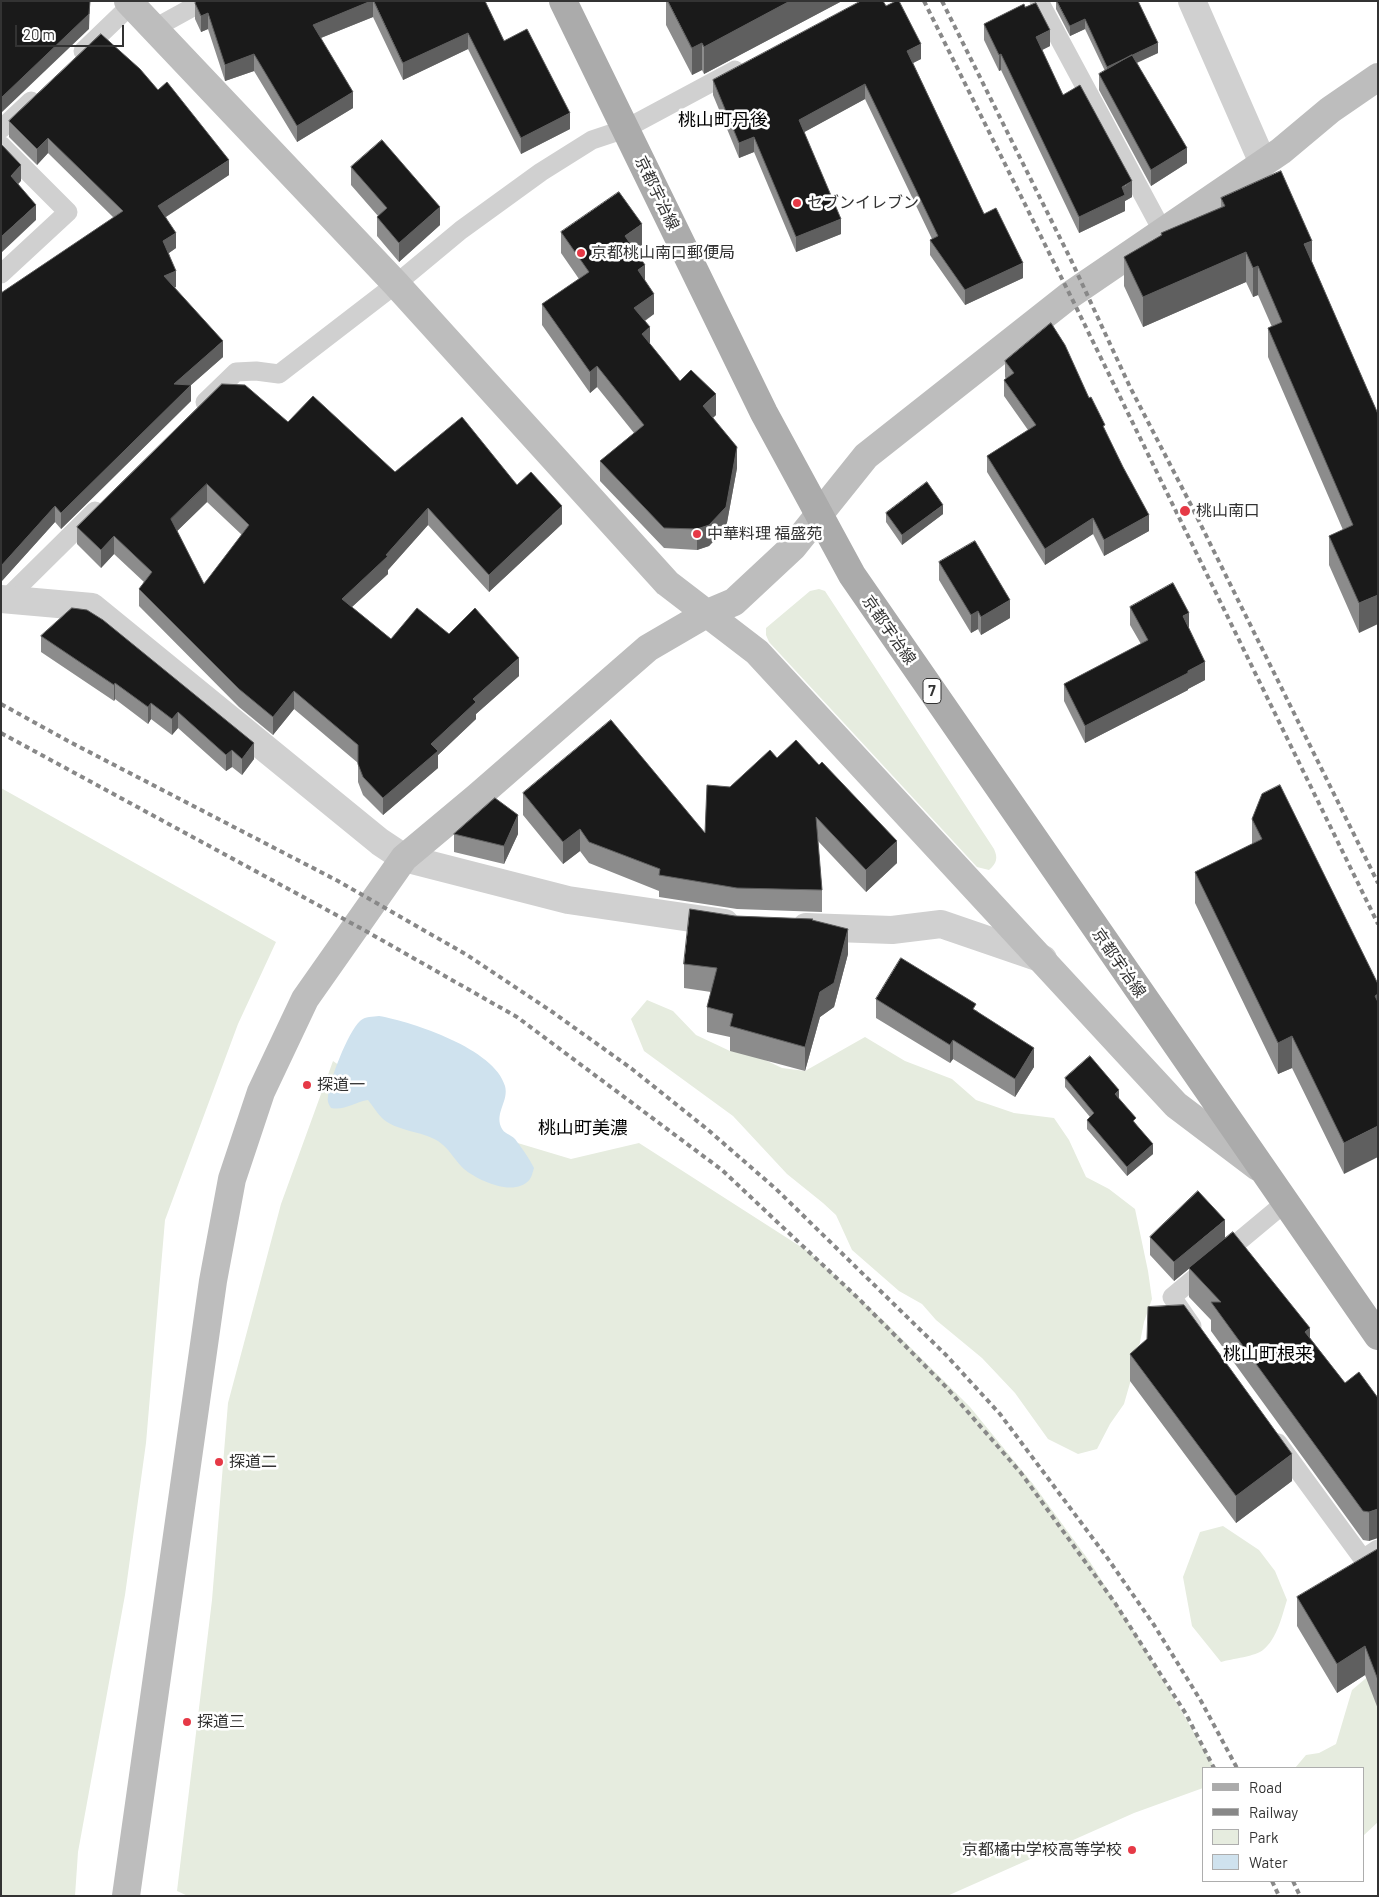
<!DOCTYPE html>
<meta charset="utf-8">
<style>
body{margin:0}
#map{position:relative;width:1379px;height:1897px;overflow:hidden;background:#fff;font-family:Barlow,sans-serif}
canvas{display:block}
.frame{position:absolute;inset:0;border:2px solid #333;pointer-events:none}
.legend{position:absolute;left:1202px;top:1767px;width:162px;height:115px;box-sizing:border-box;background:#fff;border:1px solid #adadad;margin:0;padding:6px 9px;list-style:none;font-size:15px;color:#333}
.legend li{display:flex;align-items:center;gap:10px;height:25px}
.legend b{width:25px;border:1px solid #adadad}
.scale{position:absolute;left:15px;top:25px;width:109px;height:22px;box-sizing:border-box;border:2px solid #333;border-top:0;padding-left:6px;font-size:15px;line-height:18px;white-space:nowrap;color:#333;-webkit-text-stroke:4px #fff;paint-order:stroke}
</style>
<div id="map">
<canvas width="1379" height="1897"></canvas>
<div class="frame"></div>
<ul class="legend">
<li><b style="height:6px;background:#ababab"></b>Road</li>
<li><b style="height:6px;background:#888"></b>Railway</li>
<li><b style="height:14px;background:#e6ecdf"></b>Park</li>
<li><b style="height:14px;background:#cfe2ee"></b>Water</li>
</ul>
<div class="scale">20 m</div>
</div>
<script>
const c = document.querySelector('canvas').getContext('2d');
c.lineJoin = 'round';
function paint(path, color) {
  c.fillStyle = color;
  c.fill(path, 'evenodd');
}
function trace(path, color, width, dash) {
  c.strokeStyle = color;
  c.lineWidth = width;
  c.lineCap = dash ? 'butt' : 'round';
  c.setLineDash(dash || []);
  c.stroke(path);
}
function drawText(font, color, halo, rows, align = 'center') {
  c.font = font + ' Barlow,"Noto Sans JP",sans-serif';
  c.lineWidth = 5;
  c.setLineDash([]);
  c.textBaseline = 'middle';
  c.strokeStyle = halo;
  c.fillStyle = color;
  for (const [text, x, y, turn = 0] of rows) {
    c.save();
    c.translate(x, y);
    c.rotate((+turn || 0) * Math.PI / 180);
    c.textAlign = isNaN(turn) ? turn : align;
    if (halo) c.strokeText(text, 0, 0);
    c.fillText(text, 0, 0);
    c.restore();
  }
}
paint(new Path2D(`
 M819 589 825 591 994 849C998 858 997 863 989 870L977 867 769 642 766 635V628L810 591Z
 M1 788 276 942 238 1024 165 1220 146 1443 125 1595 78 1852 75 1896H1Z
 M647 1000 673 1011 696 1035 730 1051 748 1052 782 1068 805 1071 865 1037 905 1061 952 1079 976 1100 1014 1113 1054 1118 1069 1140 1086 1177 1109 1189 1135 1209 1148 1271 1152 1299 1144 1322 1136 1362 1124 1404 1110 1424 1097 1449 1078 1454 1048 1439 1015 1393 982 1358 936 1320 922 1304 899 1291 852 1250 836 1215 823 1203 787 1174 733 1116 644 1051 631 1019Z
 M333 1061 401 1108 571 1159 639 1143 809 1252 886 1323 970 1407 1033 1484 1090 1562 1142 1644 1215 1768H1203V1788L1134 1813 947 1896H188L177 1891 212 1600 228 1403 281 1204Z
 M1223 1526 1259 1550 1275 1571 1287 1600C1282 1616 1277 1639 1263 1650 1257 1656 1231 1659 1221 1662L1192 1626 1183 1577 1200 1532Z
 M1378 1668V1822L1363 1836V1768H1295L1306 1755 1319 1753 1336 1744 1352 1690Z`), '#e6ecdf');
paint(new Path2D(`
 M379 1016C413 1022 495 1049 505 1086 509 1101 495 1112 501 1127 504 1134 510 1134 515 1139 522 1148 529 1158 534 1168 533 1171 532 1176 530 1179 515 1198 479 1181 464 1169 455 1161 449 1148 438 1141 422 1131 395 1131 382 1118 377 1113 373 1106 368 1100 355 1102 344 1111 331 1108 329 1105 327 1101 328 1097 329 1081 348 1032 360 1021 365 1016 373 1017 379 1016Z`), '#cfe2ee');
trace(new Path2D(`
 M1039 1 1163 232
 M153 29 204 1
 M83 51 131 5
 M1 129 31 101
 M1 145 68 212 1 274
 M205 402 236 372 256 371 279 374 396 284 461 230 541 172 592 140 625 129 735 70
 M5 600 95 511
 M1192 1326 1172 1297 1286 1202
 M1278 1443 1363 1559 1378 1549`), '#d0d0d0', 19);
trace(new Path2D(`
 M1192 1 1263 163
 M1 599 92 607 380 842 404 858 568 900 725 923
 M806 927 892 930 941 924 1043 959`), '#d0d0d0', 28);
trace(new Path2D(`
 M128 1 396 284 667 583 757 652 1176 1105 1258 1167
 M126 1896 213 1281 232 1179 261 1092 305 999 404 858 477 797 648 648 708 613 734 602 793 547 866 456 1070 295 1281 151 1330 110 1378 77`), '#bdbdbd', 28);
trace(new Path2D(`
 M563 1 764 413 852 575 1378 1336`), '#ababab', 28);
trace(new Path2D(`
 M924 1 1077 309 1378 924
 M942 1 1072 262 1130 387 1192 507 1378 883
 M1 704 68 741 338 881 467 955 551 1011 632 1069 707 1129 776 1189 946 1355 1000 1414 1106 1556 1154 1625 1201 1701 1237 1768
 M1 733 364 930 517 1017 722 1170 859 1299 947 1388 1021 1473 1115 1603 1186 1714 1214 1768
 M1272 1881 1279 1896
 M1293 1881 1300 1896`), '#888', 4, [5, 4]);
paint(new Path2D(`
 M197 1H485L504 41 570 129 521 154 468 49 403 80 373 17 321 38 353 108 297 142 254 71 225 81 208 29 201 32 195 19V3Z
 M666 1H842L704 74 702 70 692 75 666 25Z
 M1056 1H1138L1158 53 1137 63 1187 163 1151 186 1099 90V74L1105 71 1085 29 1070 36 1056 9Z
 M886 6 921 59 913 63 984 214 1023 278 965 305 930 255V240L932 239 865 99 804 132 841 234 796 252 754 152 739 158 713 95V80Z
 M984 24 1050 46 1042 50 1063 95 1132 197 1125 201V211L1079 233 1001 70 999 71 984 40Z
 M9 121 229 175 166 217 176 248 169 253 176 287 174 288 223 357 191 385V401L61 529 55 522 1 582V293L114 218 48 153 37 165 9 137Z
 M351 167 440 225 399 262 377 236V217L378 216 351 185Z
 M1221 198 1312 262 1378 414 1359 633 1329 565V536L1343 530 1268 357V328L1272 327 1258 295 1253 297 1246 282 1143 327 1124 286V257L1161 235V233L1221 207Z
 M561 232 642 245 634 250 645 281 654 314 645 321 650 344 680 381 716 415 713 418 737 468 726 528 709 546 697 550 664 548 600 481V461L634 433 597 387 590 393 542 325V304L579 279 561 253Z
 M1005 361 1089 398 1105 430 1149 531 1104 556 1093 534 1045 565 987 472V456L1028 430 1004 396V380L1006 379 1005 377Z
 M288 422 395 472 517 485 562 524 489 592 428 525 388 570V574L352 607 391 639 449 634 519 676 476 714V719L438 755V768L383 815 363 795 358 782V763L294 709 273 735 239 707 139 606V589L144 582 114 554 101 568 77 544V527ZM207 502 242 535 204 584 177 531Z
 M886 513 943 514 902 545 886 522Z
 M939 562 1010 618 981 635 978 629 971 633 939 580Z
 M1130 607 1189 629 1205 680 1188 689V690L1085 743 1064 701V684L1141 644 1130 625Z
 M72 608 254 759 242 775 232 767 226 771 178 728 172 735 151 719 148 724 115 699 114 701 41 652V636Z
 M777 758 897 863 866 892 818 841 822 890V912L737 909 659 897V891L589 863 580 851 563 864 523 815V793L705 833 730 787Z
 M1252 819 1378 984 1344 1174 1292 1068 1278 1074 1195 903V872L1252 844Z
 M454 834H518L504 864 454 852Z
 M735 916 813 921 848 954 834 1007 820 1017 805 1071 730 1051V1037L707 1032V1007L711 992 684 988V964Z
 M876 999 976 1010 1034 1067 1015 1097 953 1059 950 1063 876 1018Z
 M1065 1078 1119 1099 1136 1124 1153 1154 1127 1176 1087 1129V1120L1090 1117 1065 1087Z
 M1150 1237 1225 1239 1174 1281 1150 1255Z
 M1189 1268 1310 1338 1345 1383 1378 1398 1369 1541 1363 1540 1211 1331V1320L1189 1297Z
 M1130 1354 1292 1481 1236 1523 1130 1381Z
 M1378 1549V1709L1365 1675 1337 1693 1297 1626V1597Z`), '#8c8c8c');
paint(new Path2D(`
 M90 1 89 29 1 113V98Z
 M371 1H373V17L313 41V25Z
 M790 1H842L704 74V47Z
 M208 13V29L201 32V16Z
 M1085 19V29L1070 36V26Z
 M1050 30V46L1036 53V37Z
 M468 33V49L403 80V63Z
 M702 43V70L692 75V48Z
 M1158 43V53L1107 76V67Z
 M921 44V59L907 66V51Z
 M254 54V71L225 81V65Z
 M1001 54V70L999 71V55Z
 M865 84V99L799 135V120Z
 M353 92V108L297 142V126Z
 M570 113V129L521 154V138Z
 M754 137V152L739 158V143Z
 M48 138V153L37 165V149Z
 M1187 148V163L1151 186V170Z
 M229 160V175L158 222V206Z
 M21 165V181L11 192V176Z
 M1132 181V197L1125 201V211L1079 233V217Z
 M36 205V220L1 253V237Z
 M440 207V225L399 262V243Z
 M841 219V234L796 252V237Z
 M642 224V245L625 256V236Z
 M176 233V248L163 257V241Z
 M1312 241V270L1304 244Z
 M1246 252V282L1143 327V297Z
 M1023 263V278L965 305V290Z
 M645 265V286L638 270Z
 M1258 266V295L1253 297V268Z
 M176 271V287L164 292V276Z
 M654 294V314L634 328V308Z
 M650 327V348L642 334Z
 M223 341V357L174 400V384Z
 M597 366V387L590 393V372Z
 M191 385V401L61 529V513Z
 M716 394V415L703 426V406Z
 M737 447V468L726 528 709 546 697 550V529Z
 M207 484V502L171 537V519Z
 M943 505V514L902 545V535Z
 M55 506V522L1 582V566Z
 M562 506V524L489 592V575Z
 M428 508V525L388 570V574L342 616V599L386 555Z
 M1149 515V531L1104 556V540Z
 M1093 518V534L1045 565V549Z
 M114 536V554L101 568V550Z
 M1378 595V624L1359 633V603Z
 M1010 600V618L981 635V617Z
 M978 611V629L971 633V615Z
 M1189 613V631L1183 616Z
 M519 658V676L476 714V719L438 755V768L383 815V798L431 744 473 699Z
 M1205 662V680L1188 689V690L1085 743V726Z
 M115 683V699L114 701V685Z
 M294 691V709L273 735V717Z
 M151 703V719L148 724V707Z
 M178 712V728L172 735V719Z
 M254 743V759L242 775V759Z
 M232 750V767L226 771V755Z
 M518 815V834L504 864V846Z
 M580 829V851L563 864V842Z
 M897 841V863L866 892V870Z
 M848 929V954L834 1007 820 1017 805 1071V1047L820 992Z
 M1378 994V1026L1375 996Z
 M1292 1036V1068L1278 1074V1043Z
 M953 1040V1059L950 1063V1045Z
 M1034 1048V1067L1015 1097V1079Z
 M1119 1090V1099L1115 1094Z
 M1378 1126V1157L1344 1174V1143Z
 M1153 1144V1154L1127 1176V1167Z
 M1225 1220V1239L1174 1281V1262Z
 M1310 1328V1357L1305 1332Z
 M1292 1454V1481L1236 1523V1496Z
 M1378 1509V1538L1369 1541V1512Z
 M1365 1646V1675L1337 1693V1664Z`), '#5f5f5f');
const building = new Path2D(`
 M1 1H90L89 14 1 98Z
 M197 1H371L313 25 353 92 297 126 254 54 225 65 208 13 201 16 195 3Z
 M374 1H485L504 41 527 29 570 113 521 138 468 33 403 63Z
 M668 1H790L704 47 702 43 692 48Z
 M861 1H883L886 6 896 1H899L921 44 907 51 984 214 996 208 1023 263 965 290 930 240 938 236 865 84 799 120 841 219 796 237 754 137 739 143 713 80Z
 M1057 1H1138L1158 43 1107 67 1085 19 1070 26Z
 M1036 3 1050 30 1036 37 1063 95 1080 85 1132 181 1122 187 1125 195 1079 217 1001 54 999 55 984 24 1024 4 1025 7Z
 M101 34 140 69 158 90 167 82 229 160 158 206 176 233 163 241 176 271 164 276 223 341 174 384 191 385 61 513 55 506 1 566V293L123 211 48 138 37 149 9 121Z
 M1132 55 1187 148 1151 170 1099 74Z
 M382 140 440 207 399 243 377 217 387 208 351 167Z
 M1 144 21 165 11 176 36 205 1 237Z
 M1281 171 1312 241 1304 244 1378 414V595L1359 603 1329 536 1353 525 1268 328 1282 322 1258 266 1253 268 1246 252 1143 297 1124 257 1162 235 1161 233 1225 206 1221 198Z
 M619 192 642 224 625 236 645 265 638 270 654 294 634 308 650 327 642 334 680 381 691 370 716 394 703 406 737 447 726 507 709 525 697 529 664 528 600 461 644 425 597 366 590 372 542 304 589 272 561 232Z
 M1051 323 1065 345 1089 398 1091 397 1105 425 1103 426 1123 467 1149 515 1104 540 1093 518 1045 549 987 456 1036 425 1004 380 1014 373 1005 361Z
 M222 384 245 385 288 422 313 396 395 472 462 417 517 485 531 472 562 506 489 575 428 508 386 555 388 556 342 599 391 639 417 608 449 634 475 608 519 658 473 699 476 702 431 744 438 751 383 798 363 777 358 764V745L294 691 273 717 239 689 139 589 152 572 114 536 101 550 77 527ZM207 484 249 525 204 584 171 519Z
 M927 482 943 505 902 535 886 513Z
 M975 541 1010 600 981 617 978 611 971 615 939 562Z
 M1173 583 1189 613 1183 616 1205 662 1188 671V673L1085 726 1064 684 1148 640 1130 607Z
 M72 608 87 610 103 620 254 743 242 759 232 750 226 755 178 712 172 719 151 703 148 707 115 683 114 685 41 636Z
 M611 720 705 833 707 785 730 787 770 750 777 758 796 740 819 765 822 762 897 841 866 870 816 817 822 890 737 888 659 875 660 869 589 842 580 829 563 842 523 793Z
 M1280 785 1378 984V994L1375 996 1378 1002V1126L1344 1143 1292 1036 1278 1043 1195 872 1262 839 1252 819 1262 794Z
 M495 798 518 815 504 846 454 834Z
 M690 909 735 916 813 919 812 920 848 929 834 983 820 992 805 1047 730 1026 733 1014 707 1007 717 968 684 964Z
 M901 958 976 1004 973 1009 1034 1048 1015 1079 953 1040 950 1045 876 999Z
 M1090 1056 1119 1090 1115 1094 1136 1118 1133 1121 1153 1144 1127 1167 1087 1120 1094 1113 1065 1078Z
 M1198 1191 1225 1220 1174 1262 1150 1237Z
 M1233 1232 1310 1328 1305 1332 1345 1383 1359 1372 1378 1398V1509L1369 1512 1363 1511 1211 1302H1221L1189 1268Z
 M1184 1305 1292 1454 1236 1496 1130 1354 1147 1339 1148 1307Z
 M1378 1549V1680L1365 1646 1337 1664 1297 1597Z`);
paint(building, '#1a1a1a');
trace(building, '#5f5f5f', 1);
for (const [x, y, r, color] of [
 [797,203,5,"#e63946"],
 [581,253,5,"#e63946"],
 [1185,511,6,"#e63946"],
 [697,534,5,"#e63946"],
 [307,1085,5,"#e63946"],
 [219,1462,5,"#e63946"],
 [187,1722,5,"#e63946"],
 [1132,1850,5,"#e63946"]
]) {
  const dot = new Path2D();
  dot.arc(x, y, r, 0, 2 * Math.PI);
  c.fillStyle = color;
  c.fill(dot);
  trace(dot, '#fff', 2);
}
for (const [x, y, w] of [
 [932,691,18]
]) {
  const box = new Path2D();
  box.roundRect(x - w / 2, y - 12.5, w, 25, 4);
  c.fillStyle = '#fff';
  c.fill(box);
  trace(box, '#333', 1);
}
drawText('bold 15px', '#333', null, [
 ["7",932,691]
]);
drawText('16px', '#333', '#fff', [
 ["京都宇治線",657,193,64],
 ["京都宇治線",889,630,55],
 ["京都宇治線",1119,963,55]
]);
drawText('16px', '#333', '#fff', [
 ["セブンイレブン",807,203],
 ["京都桃山南口郵便局",591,253],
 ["桃山南口",1196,511],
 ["中華料理 福盛苑",707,534],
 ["探道一",317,1085],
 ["探道二",229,1462],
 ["探道三",197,1722],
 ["京都橘中学校高等学校",1122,1850,"right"]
], 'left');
drawText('18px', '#000', '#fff', [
 ["桃山町丹後",723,120],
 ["桃山町美濃",583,1128],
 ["桃山町根来",1268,1354]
]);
</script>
